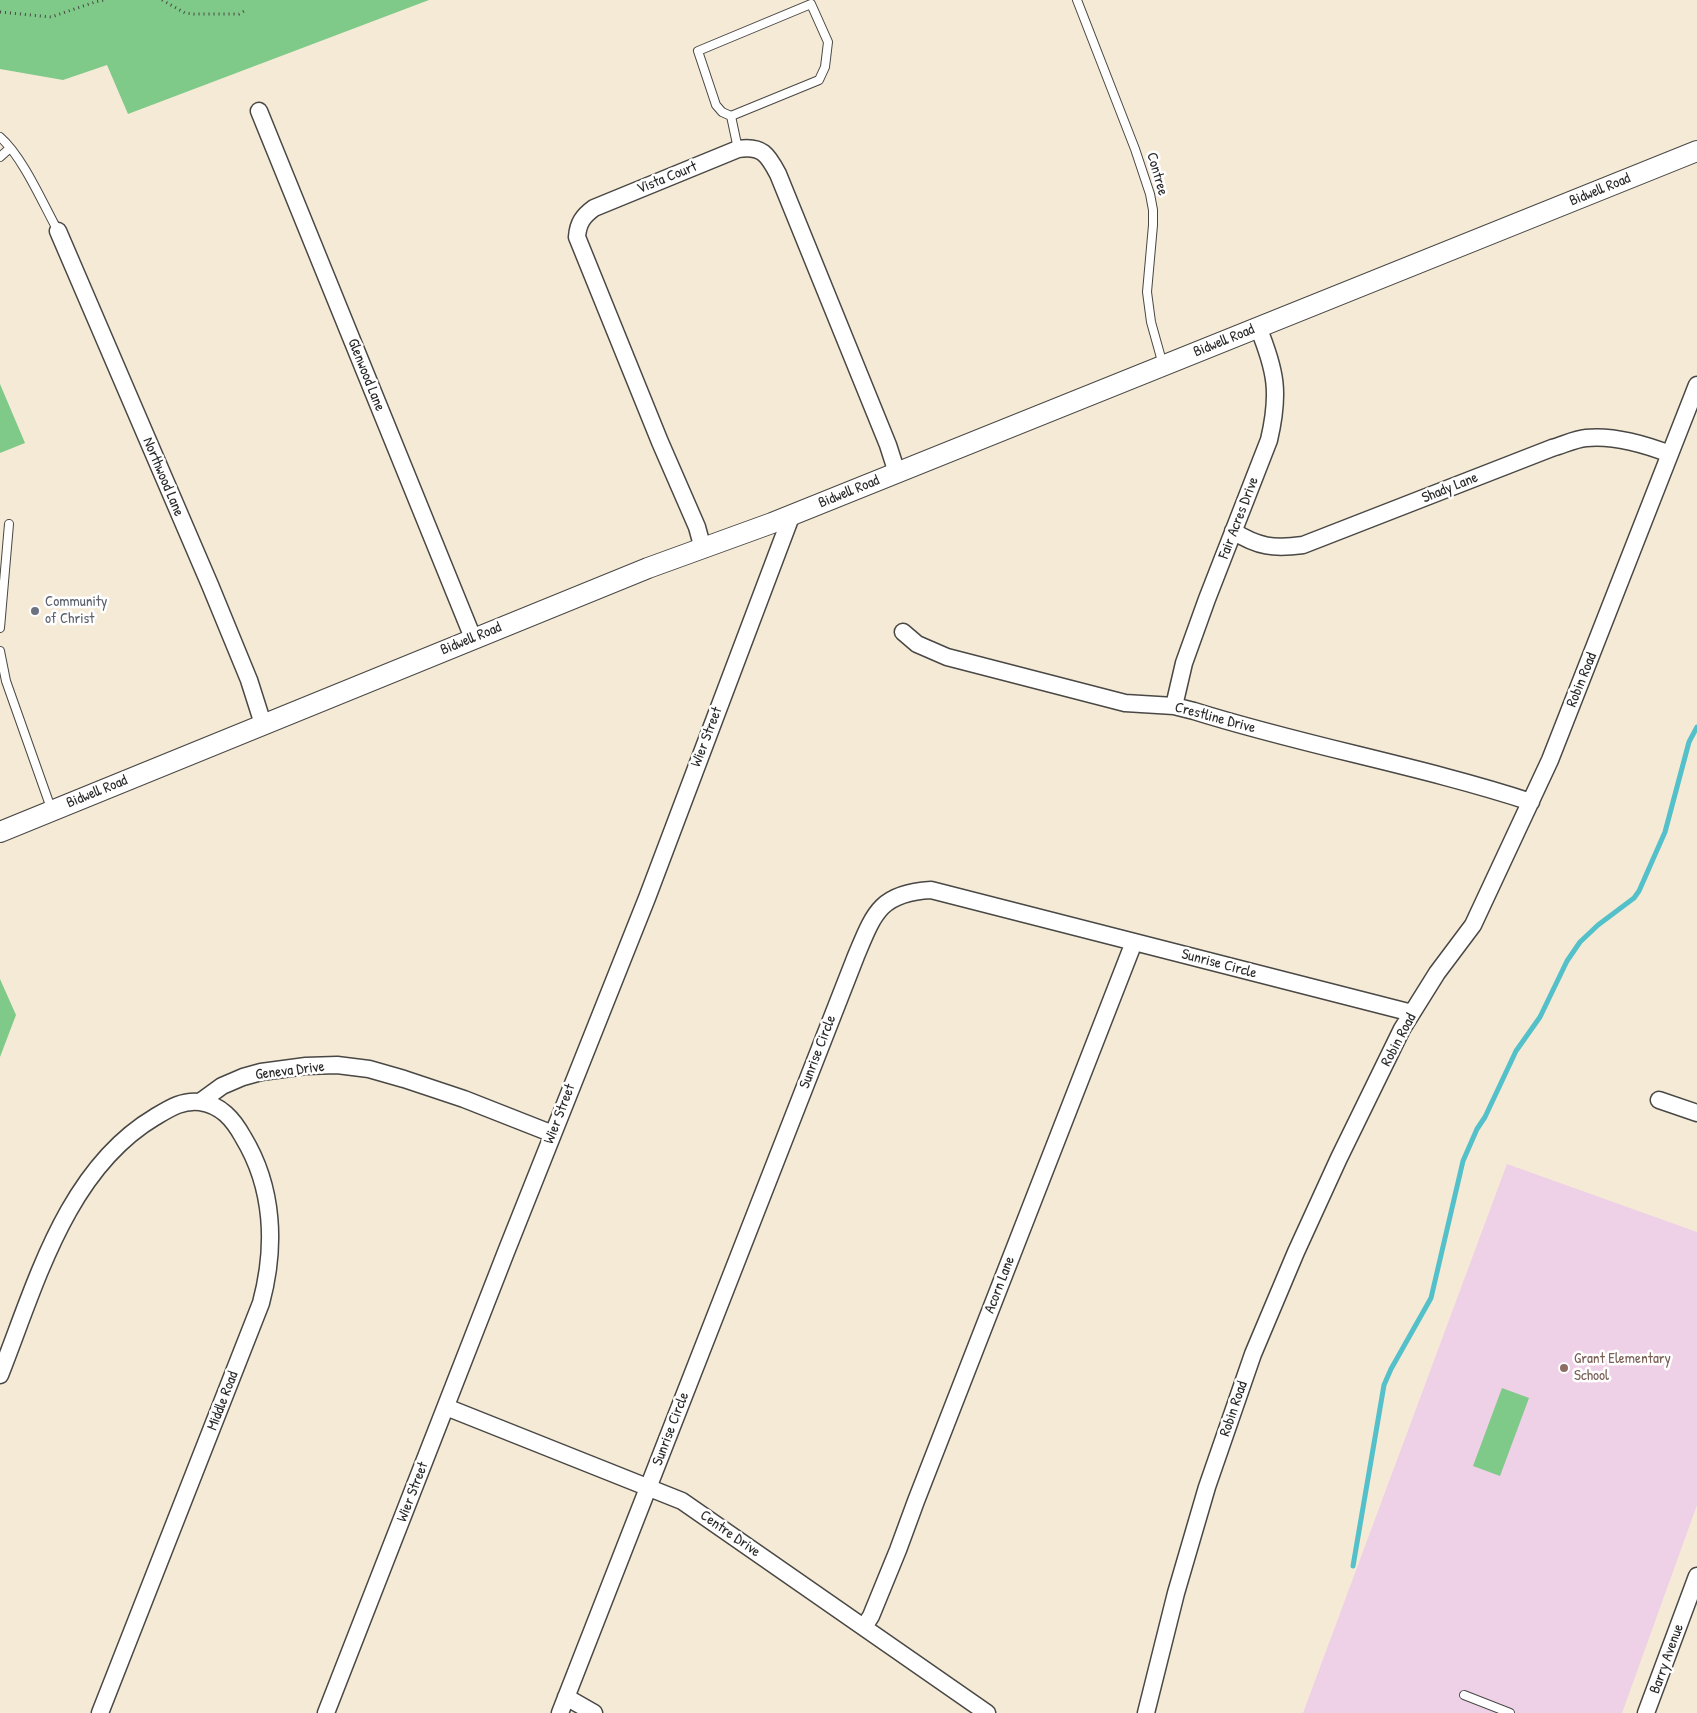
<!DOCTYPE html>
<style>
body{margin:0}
canvas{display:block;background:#f5ead6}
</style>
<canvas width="1697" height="1713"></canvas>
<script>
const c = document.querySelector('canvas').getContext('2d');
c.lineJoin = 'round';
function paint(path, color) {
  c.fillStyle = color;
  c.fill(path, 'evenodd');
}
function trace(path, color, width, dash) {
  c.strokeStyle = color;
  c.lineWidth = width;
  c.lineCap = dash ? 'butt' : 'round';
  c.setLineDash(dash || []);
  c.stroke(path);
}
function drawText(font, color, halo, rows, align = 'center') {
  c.font = font + ' "Patrick Hand",sans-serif';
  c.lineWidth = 5;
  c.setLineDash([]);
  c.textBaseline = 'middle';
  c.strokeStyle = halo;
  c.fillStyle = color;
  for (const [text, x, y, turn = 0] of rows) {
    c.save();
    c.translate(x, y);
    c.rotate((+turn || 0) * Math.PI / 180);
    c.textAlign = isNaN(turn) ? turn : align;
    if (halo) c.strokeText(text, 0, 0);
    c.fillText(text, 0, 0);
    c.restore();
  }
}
paint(new Path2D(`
 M1507 1164 1697 1232V1505L1622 1713H1303Z`), '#eed0e7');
paint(new Path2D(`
 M0 0H429L128 114 107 65 63 80 0 69Z
 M0 384 25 443 0 453Z
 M0 979 16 1015 0 1057Z
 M1502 1388 1529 1398 1500 1476 1473 1466Z`), '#7fca88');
trace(new Path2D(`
 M1353 1566 1384 1385 1391 1369 1431 1298 1463 1161 1477 1129 1485 1117 1516 1051 1540 1017 1567 961 1580 942 1598 925 1634 898 1639 891 1665 832 1689 742 1697 727`), '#54c1ca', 5);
const service = new Path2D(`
 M1077 0 1135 149 1150 194 1153 210V225L1147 292 1151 322 1163 365
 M811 4 828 42 825 67 819 80 731 116 722 112 716 105 698 51Z
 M731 116 738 149
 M0 137C23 157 43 204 58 231
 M0 157 10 148
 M0 628 9 524
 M0 651 6 681 52 811
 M1464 1695 1510 1713`);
const minor = new Path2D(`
 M259 111 473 638
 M58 231 210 585 249 680 263 724
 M1233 531C1258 547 1274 549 1303 545L1552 448C1563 445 1575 439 1586 438 1614 435 1644 444 1670 454
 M703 549 697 527 660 442 577 237C578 223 583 216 594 208L738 149C762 145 768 155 778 174L888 445 897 473
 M903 632 917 644 947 657 1125 703 1174 706 1194 711C1305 746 1421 766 1531 802
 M1174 706 1184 663 1207 599 1269 440C1280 393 1276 371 1258 327
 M1659 1100 1697 1113
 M0 1375C36 1284 66 1170 155 1117 170 1108 182 1100 200 1102L222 1086 243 1077 261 1072 306 1066 337 1065 369 1069 404 1079 464 1099 553 1134
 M446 1407 682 1501 987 1713
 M864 1627 871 1616 898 1550 916 1501 1134 942
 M566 1697 594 1713
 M100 1713 261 1303C276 1247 274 1188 243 1137 233 1119 221 1105 200 1102
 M326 1713 506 1252 647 898 792 514
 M560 1713 856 956C874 913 880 893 931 890L1412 1013
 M1146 1713 1176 1593 1207 1487 1253 1354 1296 1252 1339 1158 1402 1029 1437 973 1473 925 1550 760 1697 385
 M1646 1713 1697 1576`);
const tertiary = new Path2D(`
 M0 832 648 568 772 523 1697 151`);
trace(service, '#494845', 10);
trace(minor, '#494845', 19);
trace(tertiary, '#494845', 22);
trace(new Path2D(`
 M162 0 185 13 194 14H239L246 10
 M0 12 51 17 95 2 105 0`), '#494845', 3, [1, 4]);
trace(service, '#fff', 8);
trace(minor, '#fff', 16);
trace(tertiary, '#fff', 20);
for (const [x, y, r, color] of [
 [35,611,5,"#6b7280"],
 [1564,1368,5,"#8d6e63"]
]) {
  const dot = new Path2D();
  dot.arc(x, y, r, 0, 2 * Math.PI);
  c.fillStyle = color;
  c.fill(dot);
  trace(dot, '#fff', 2);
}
drawText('15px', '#2b2b2b', '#fff', [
 ["Contree",1157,174,74],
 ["Vista Court",667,178,-22],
 ["Bidwell Road",1600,190,-22],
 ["Bidwell Road",1224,341,-22],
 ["Glenwood Lane",366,375,68],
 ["Northwood Lane",163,477,67],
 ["Shady Lane",1450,488,-22],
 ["Bidwell Road",849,492,-22],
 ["Fair Acres Drive",1239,518,-69],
 ["Bidwell Road",471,639,-22],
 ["Robin Road",1582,680,-68],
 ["Crestline Drive",1215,718,15],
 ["Wier Street",707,737,-69],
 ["Bidwell Road",97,792,-22],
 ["Sunrise Circle",1219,964,15],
 ["Robin Road",1399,1040,-62],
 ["Sunrise Circle",818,1052,-69],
 ["Geneva Drive",290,1071,-7],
 ["Wier Street",560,1114,-69],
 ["Acorn Lane",1000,1285,-69],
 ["Middle Road",223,1401,-69],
 ["Robin Road",1234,1409,-71],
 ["Sunrise Circle",671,1429,-69],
 ["Wier Street",413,1492,-69],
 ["Centre Drive",730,1534,35],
 ["Barry Avenue",1667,1659,-70]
]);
drawText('15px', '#5b616d', '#fff', [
 ["Community",45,602],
 ["of Christ",45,619]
], 'left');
drawText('15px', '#785e54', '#fff', [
 ["Grant Elementary",1574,1359],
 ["School",1574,1376]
], 'left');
</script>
